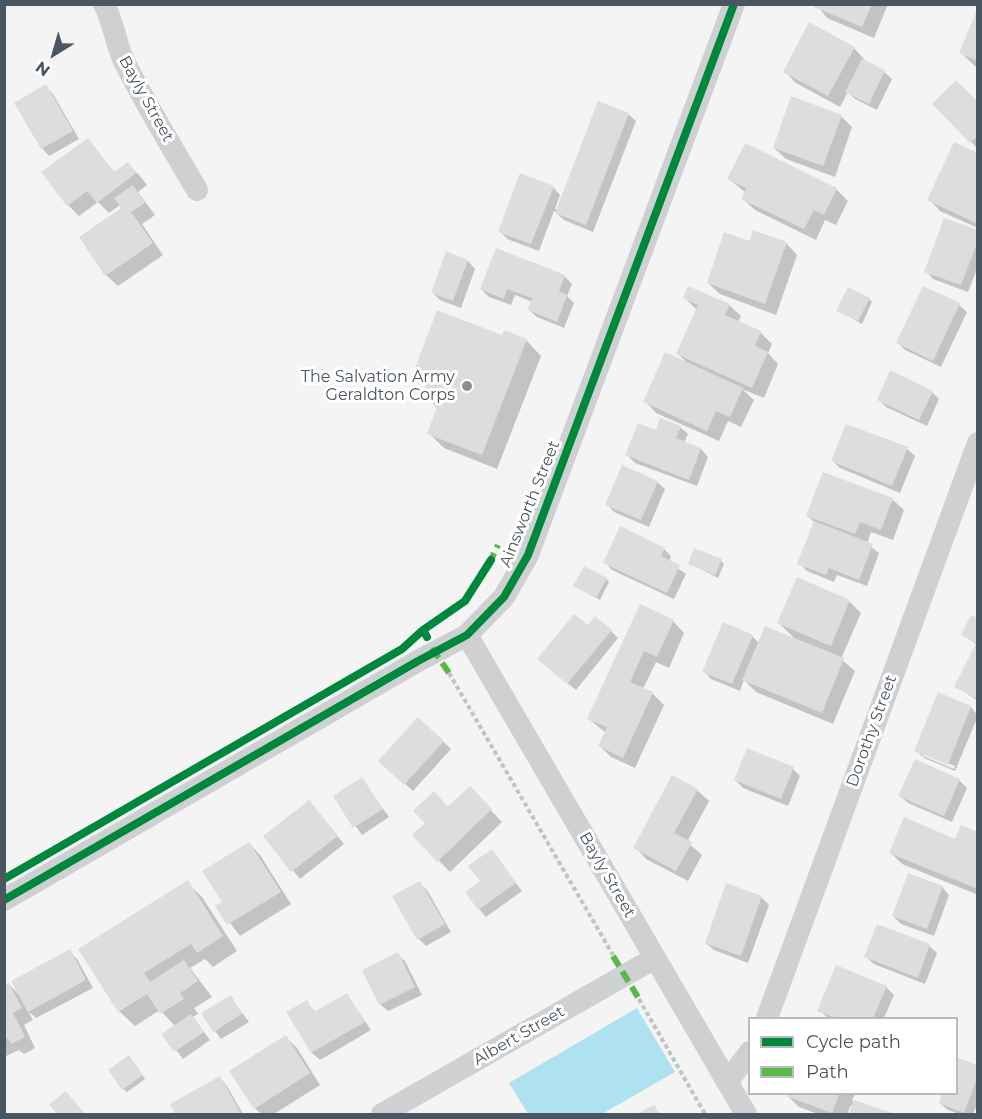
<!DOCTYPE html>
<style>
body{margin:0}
#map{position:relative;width:982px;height:1119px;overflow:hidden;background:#f4f4f4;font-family:Montserrat,sans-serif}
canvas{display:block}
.frame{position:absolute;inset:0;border:6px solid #4a5661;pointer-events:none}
.legend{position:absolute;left:748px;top:1017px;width:210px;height:78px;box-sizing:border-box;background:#fff;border:2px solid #b7bbc0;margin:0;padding:8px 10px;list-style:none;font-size:18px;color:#4a5661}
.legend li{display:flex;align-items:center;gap:12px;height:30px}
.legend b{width:30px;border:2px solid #b7bbc0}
.north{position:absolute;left:24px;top:24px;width:60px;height:60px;-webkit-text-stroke:4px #fff;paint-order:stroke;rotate:217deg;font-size:16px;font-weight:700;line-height:24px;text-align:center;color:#4a5661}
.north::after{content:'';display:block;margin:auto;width:21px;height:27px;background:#4a5661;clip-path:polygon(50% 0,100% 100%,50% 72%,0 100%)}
</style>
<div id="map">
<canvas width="982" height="1119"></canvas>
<div class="frame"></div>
<ul class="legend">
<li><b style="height:8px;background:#00873e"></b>Cycle path</li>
<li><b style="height:8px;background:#58b947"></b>Path</li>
</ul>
<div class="north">N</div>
</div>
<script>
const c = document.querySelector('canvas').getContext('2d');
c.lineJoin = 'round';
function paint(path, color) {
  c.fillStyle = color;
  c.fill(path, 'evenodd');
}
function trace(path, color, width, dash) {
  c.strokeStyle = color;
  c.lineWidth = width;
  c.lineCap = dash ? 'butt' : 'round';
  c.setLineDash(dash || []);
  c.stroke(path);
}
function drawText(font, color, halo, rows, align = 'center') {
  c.font = font + ' Montserrat,sans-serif';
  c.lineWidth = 6;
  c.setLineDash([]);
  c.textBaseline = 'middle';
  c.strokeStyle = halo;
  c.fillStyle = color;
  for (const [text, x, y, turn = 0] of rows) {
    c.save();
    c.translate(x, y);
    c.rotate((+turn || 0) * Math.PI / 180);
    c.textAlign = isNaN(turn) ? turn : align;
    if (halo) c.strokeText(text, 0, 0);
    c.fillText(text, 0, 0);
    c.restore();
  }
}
paint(new Path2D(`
 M637 1008 675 1072 602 1114H528L509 1083Z`), '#aee2f0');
paint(new Path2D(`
 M816 4H888L874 38 827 18Z
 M978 14V69L961 53Z
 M854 48 865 60 864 62 884 72 892 79 877 110 855 99 848 92 840 107 796 83 785 72Z
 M45 86 53 94 79 139 49 156 42 148Z
 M978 100V149L934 104Z
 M628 114 636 121 593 232 564 220 554 211 539 251 507 239 500 231 553 187 560 195 555 209 558 210Z
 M841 116 852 127 835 177 786 159 774 148Z
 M87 140 115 173 128 164 139 175 147 185 138 192 155 215 142 224 163 255 118 286 106 275 123 209 120 205 109 213 98 202 79 216 68 205Z
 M978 154V228L940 211 929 199Z
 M729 179 836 189 848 201 836 225 825 220 816 240 755 210 743 199 746 193Z
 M978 232V267L968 292 933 279 926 271Z
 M751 243H786L797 255 776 315 720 294 708 283Z
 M447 253 468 261 475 269 461 308 440 300 432 292Z
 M564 276 572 284 567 296 574 303 564 328 537 317 529 310 533 302 515 295 511 305 489 297 481 289Z
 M685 298 729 305 741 316 738 323 760 332 772 344 768 353 778 364 764 398 742 389 754 400 741 427 728 421 719 441 656 413 645 401 688 364 678 354 697 310Z
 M869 299 872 302 862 324 838 310Z
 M959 305 967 312 941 367 905 350 898 343Z
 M503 337 526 340 541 356 497 469 444 448 429 433 438 409 424 394 428 383 415 371Z
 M932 392 939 399 927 426 886 407 878 399Z
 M680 427 688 434 684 443 701 449 708 457 697 486 635 463 627 455 657 432Z
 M907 449 915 456 900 493 840 468 832 460Z
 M657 482 665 489 649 527 614 512 607 504Z
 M892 499 904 510 893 540 871 532 867 544 879 553 867 586 837 575 834 582 807 571 799 563 815 523 808 516Z
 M664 549 671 556 669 562 686 574 674 599 612 570 605 562Z
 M721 561 724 564 718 578 689 563Z
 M606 579 609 582 600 600 575 586Z
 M849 601 861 613 841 659 855 671 833 724 756 692 744 680 740 691 711 679 704 671 752 636 759 643 796 640 779 623Z
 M641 606 673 621 684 633 669 668 656 662 643 689 652 693 664 705 635 768 611 757 600 746 606 733 589 719Z
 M978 620V701L956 686 977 645 963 634Z
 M588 627 611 631 618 638 576 690 546 666Z
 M971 707 978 716 955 771 924 758 916 750ZM923 753 955 766 954 769 923 756Z
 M419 719 451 749 413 791 388 769Z
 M793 769 800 776 788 806 743 788 735 780Z
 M362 779 389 817 362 835 335 797Z
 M959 780 967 788 952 822 908 803 900 796Z
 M470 788 502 822 450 872 414 835Z
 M697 790 709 801 687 842 702 855 688 881 646 859 635 847Z
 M309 802 344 844 300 879 265 836Z
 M978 833V895L902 864 891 853 956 841Z
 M249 843 260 855 291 904 240 936 217 906 224 902Z
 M492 851 522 891 486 917 479 909 482 882Z
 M187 882 202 897 237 951 213 967 205 959 190 968 212 997 194 1008 198 1014 193 1017 210 1040 183 1059 164 1034 175 1026 160 1010 135 1026 119 1011 80 950Z
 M419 883 427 890 451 932 426 946 419 939Z
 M942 887 949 895 934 936 901 924 893 916Z
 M761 897 769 905 748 963 714 950 706 943Z
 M929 946 937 953 925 984 874 964 866 957Z
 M69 951 77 959 93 988 36 1018 28 1011 33 1020 24 1025 35 1048 24 1054 19 1050 4 1057V987L9 984 18 994Z
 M397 954 405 961 422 995 388 1011 380 1004Z
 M886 987 894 995 884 1018H828L819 1010Z
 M347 995 371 1030 320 1060 312 1053 289 1012 307 1002 316 1013Z
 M230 997 249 1022 221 1039 203 1014Z
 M286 1037 297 1048 320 1085 274 1114H261L255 1108Z
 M132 1060 145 1079 127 1092 123 1089Z
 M978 1067V1103L973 1114H959L948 1110 940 1103 944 1094H956Z
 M220 1078 227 1086 243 1114H177L172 1105Z
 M789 1094H855L852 1101 892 1114H850L853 1105H851L847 1114H818L799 1107 788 1096Z`), '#0003');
paint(new Path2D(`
 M815 4H872L862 27 814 7Z
 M977 10H978V61L959 53Z
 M809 22 855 47 828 96 783 72Z
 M862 59 885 70 869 104 845 92Z
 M956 80 976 100 978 98V136L970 143 932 104Z
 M46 84 73 131 41 149 14 103Z
 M791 96 842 115 823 166 773 148Z
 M598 101 629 113 586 225 555 213Z
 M88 138 114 172 128 162 136 173 97 203 87 191 67 206 41 172Z
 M954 142 978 153V224L927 200Z
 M745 143 837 188 824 215 814 210 804 229 741 199 746 188 727 179Z
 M520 173 554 186 531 244 498 232Z
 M133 185 145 203 131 212 153 243 105 276 79 237 121 208 114 198Z
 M944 218 978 230V241L961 285 924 272Z
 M753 230 787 242 765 304 707 283 724 232 750 241Z
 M496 248 565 275 559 291 567 295 557 322 528 310 532 298 507 289 504 299 480 289Z
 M446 251 468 260 453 301 431 293Z
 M688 286 730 304 725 315 761 331 755 346 768 352 752 388 676 354 698 305 683 298Z
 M923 286 960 303 933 361 896 343Z
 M848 287 870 298 858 321 836 311Z
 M437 310 502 335 504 330 527 339 482 455 427 434 439 402 422 395 429 377 414 371Z
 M665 352 743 388 730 417 716 411 707 431 643 402Z
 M890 370 933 391 919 420 877 400Z
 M660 418 681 426 676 438 701 448 689 480 625 455 638 423 656 430Z
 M846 424 908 447 892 486 831 461Z
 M622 465 658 481 641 520 605 505Z
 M823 472 893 498 881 530 860 522 855 534 806 516Z
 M814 521 873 544 859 580 829 568 826 575 797 564Z
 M620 526 665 548 661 556 680 565 667 593 603 563Z
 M694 548 722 559 715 575 688 564Z
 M584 566 607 578 596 598 573 586Z
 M797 577 850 600 831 646 777 623Z
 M640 604 674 620 657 657 644 651 630 682 653 692 623 758 598 746 607 727 587 719Z
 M574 614 588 625 595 616 612 630 567 684 537 659Z
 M971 615 978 618V699L954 687 976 643 961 635Z
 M723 622 753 635 732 684 702 672Z
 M765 626 844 658 822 713 742 680Z
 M938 692 971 706 948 765 914 751Z
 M418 717 444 741 404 785 378 761Z
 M747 748 794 767 781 799 734 780Z
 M915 759 960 779 944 816 898 796Z
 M672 775 698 789 674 833 692 842 676 871 633 848Z
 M362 777 383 809 353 828 333 796Z
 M470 786 492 809 437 862 412 835 425 823 413 811 434 791 448 807Z
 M309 800 338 836 291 872 263 836Z
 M904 817 955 839 961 825 978 832V889L889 853Z
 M249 842 281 892 227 925 215 906 222 902 202 871Z
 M492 849 516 883 478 910 465 892 480 881 468 866Z
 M908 873 943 886 927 929 892 916Z
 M188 880 223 936 197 953 191 944 144 973 150 982 184 960 198 981 180 993 184 999 160 1014 147 994 118 1012 78 949Z
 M420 881 445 924 417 940 392 896Z
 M726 883 762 896 741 956 705 943Z
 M877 924 930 944 918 978 864 957Z
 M70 949 86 980 28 1012 11 981Z
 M398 952 415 987 379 1005 362 970Z
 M836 965 887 986 873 1018H836L817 1011Z
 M9 983 22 1008 13 1013 25 1037 11 1044 8 1038 4 1040V985Z
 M347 993 365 1022 311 1053 286 1012 307 1000 314 1012Z
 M231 995 242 1014 213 1032 201 1013Z
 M191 1014 204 1032 174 1052 161 1034Z
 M286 1035 310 1073 254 1109 229 1071Z
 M129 1055 143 1075 122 1090 108 1070Z
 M956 1057 978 1065V1076L964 1113 939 1103 942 1094H956Z
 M220 1076 241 1114H175L170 1104Z
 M66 1091 85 1114H57L49 1105Z
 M787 1094H839L832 1113 786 1096Z
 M854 1100 895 1114H849Z
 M654 1105 660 1114H637Z`), '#ddddde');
trace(new Path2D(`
 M449 673 613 955
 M639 999 705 1114`), '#bcc7c4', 4, [4.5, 3]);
trace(new Path2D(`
 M104 4C114 23 115 42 124 61 146 105 172 147 197 190
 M467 635 746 1114
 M4 900 418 661 467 635 504 597 528 555 734 4
 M767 1018 978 443
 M727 1082 750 1052
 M382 1114 655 958`), '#ced0d2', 22);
trace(new Path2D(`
 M489 564 498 545
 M432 648 449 673
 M613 956 639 999`), '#58b947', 6, [12, 6]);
trace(new Path2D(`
 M423 630 465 601 491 560
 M4 879 402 649 423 630 427 637
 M4 900 418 661 467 635 504 597 528 555 734 4`), '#00873e', 8);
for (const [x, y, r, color] of [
 [467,386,6,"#868d94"]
]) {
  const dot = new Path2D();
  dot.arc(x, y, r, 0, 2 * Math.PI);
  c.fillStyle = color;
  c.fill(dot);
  trace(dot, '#fff', 2);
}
drawText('16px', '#4a5661', '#fff', [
 ["Bayly Street",146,99,61],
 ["Ainsworth Street",530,504,-68],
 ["Dorothy Street",872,731,-70],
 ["Bayly Street",607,875,60],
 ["Albert Street",519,1036,-30]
]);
drawText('16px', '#4a5661', '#fff', [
 ["The Salvation Army",455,377],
 ["Geraldton Corps",455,395]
], 'right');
</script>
